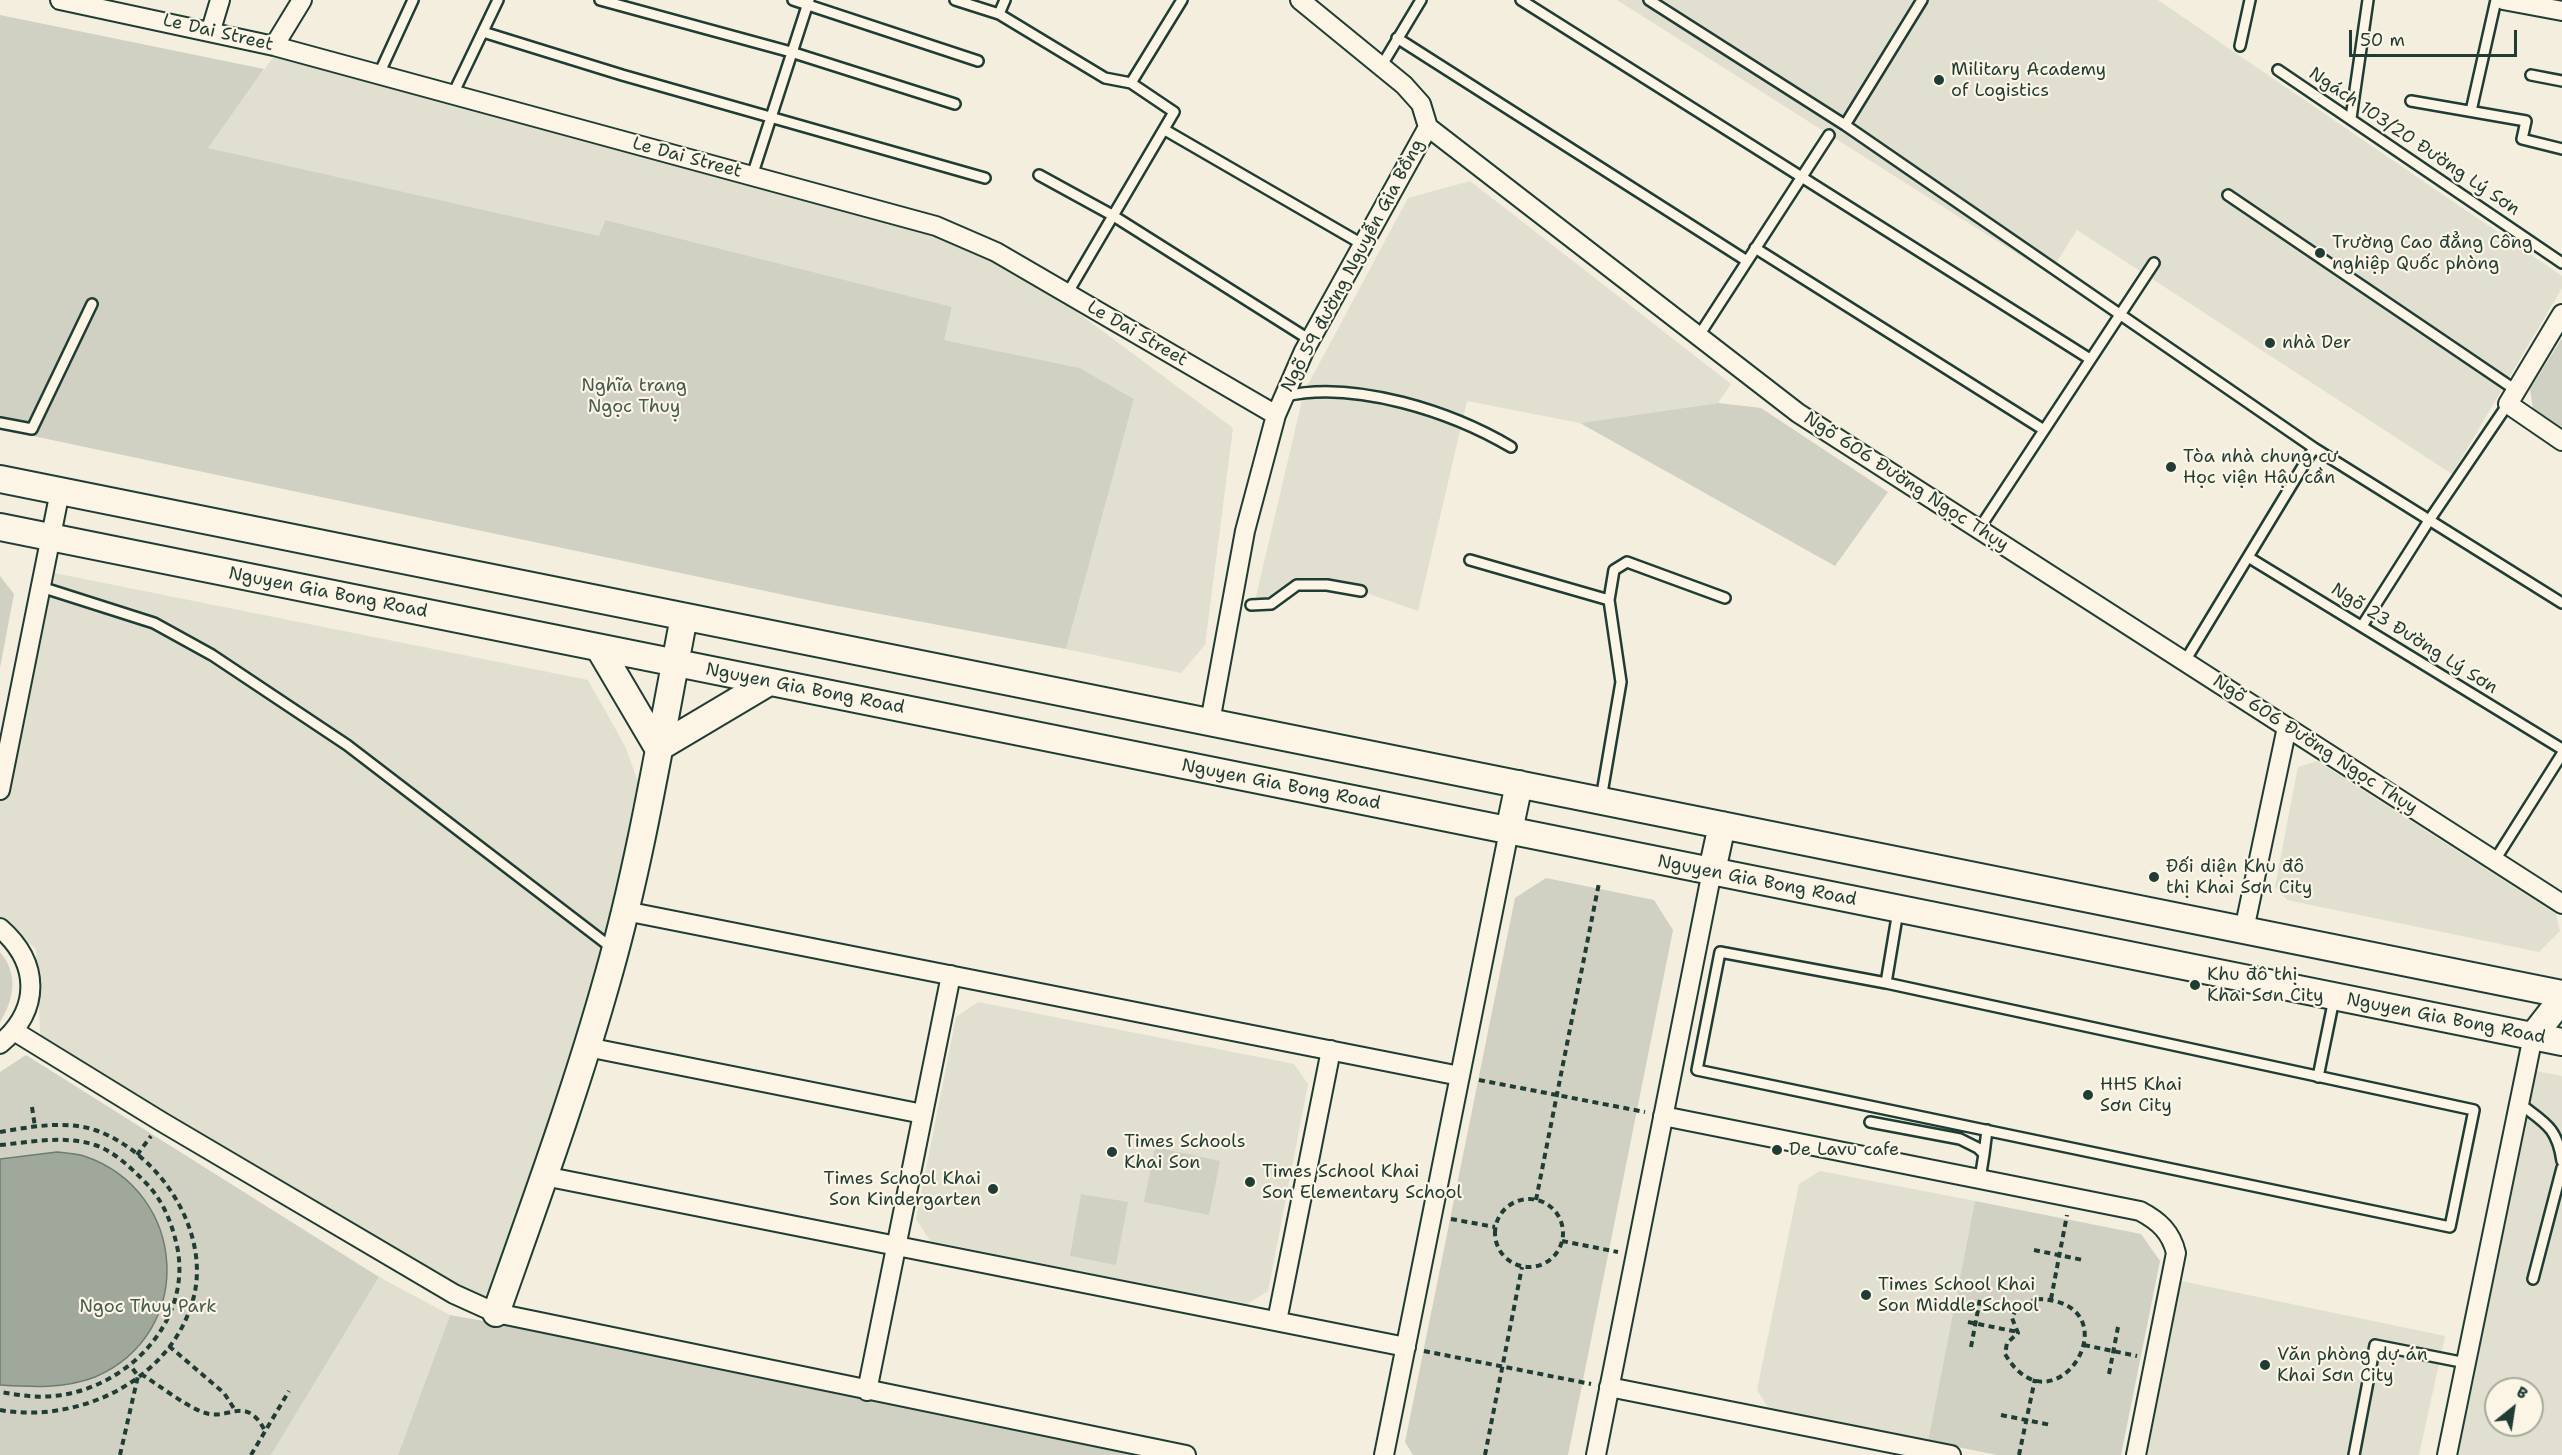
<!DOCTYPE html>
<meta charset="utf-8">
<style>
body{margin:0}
#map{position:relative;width:2562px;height:1455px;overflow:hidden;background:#f3eede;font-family:"Shantell Sans",sans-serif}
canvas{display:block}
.north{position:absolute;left:2484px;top:1377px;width:60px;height:60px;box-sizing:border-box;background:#fcf5e5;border:2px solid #a4ab9e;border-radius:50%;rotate:30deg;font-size:16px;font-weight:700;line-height:24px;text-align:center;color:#1f3d34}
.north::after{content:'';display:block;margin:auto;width:21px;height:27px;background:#1f3d34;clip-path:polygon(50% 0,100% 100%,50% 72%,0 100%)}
.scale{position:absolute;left:2349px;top:30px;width:168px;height:27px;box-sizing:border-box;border:3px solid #1f3d34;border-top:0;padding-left:8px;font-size:18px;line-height:21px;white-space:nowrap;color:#1f3d34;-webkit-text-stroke:4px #fcf5e5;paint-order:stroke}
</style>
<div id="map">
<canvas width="2562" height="1455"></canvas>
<div class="north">B</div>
<div class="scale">50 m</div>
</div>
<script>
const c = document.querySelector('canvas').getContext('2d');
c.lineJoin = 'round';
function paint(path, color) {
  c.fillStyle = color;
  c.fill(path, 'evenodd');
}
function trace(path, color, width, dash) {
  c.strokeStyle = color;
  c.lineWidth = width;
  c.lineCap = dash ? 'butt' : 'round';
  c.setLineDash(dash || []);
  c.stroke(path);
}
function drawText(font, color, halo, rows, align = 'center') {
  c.font = font + ' "Shantell Sans",sans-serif';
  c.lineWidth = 4.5;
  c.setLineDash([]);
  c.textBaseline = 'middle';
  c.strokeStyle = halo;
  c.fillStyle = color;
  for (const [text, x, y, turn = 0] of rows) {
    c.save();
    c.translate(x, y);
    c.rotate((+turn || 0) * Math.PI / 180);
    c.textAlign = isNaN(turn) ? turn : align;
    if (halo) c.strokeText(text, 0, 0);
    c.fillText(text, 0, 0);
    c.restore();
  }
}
paint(new Path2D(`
 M1617 0H2158L2562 276V288L2452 474 2077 230 2049 274Z
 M277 52 996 252 1233 428 1205 645 1181 673 1066 649 1134 399 1080 368 943 340 952 308 604 221 599 237 207 148Z
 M1470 181 1731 384 1718 403 1580 423 1467 401 1418 611 1361 591 1297 585 1254 605 1304 392 1408 198Z
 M44 571 588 680 625 746 648 809 496 1313 41 1047 36 949 0 919V789Z
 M2317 761 2556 914 2560 931 2539 952 2287 900 2275 887 2298 767Z
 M978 1002 1294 1064 1308 1084 1268 1291 1247 1304 930 1241 916 1219 956 1017Z
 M2526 1069 2562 1076V1455H2447ZM2496 1389H2532V1425H2496Z
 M1820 1171 1975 1201 1928 1441 1770 1410 1757 1390 1799 1184Z
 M379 1277 450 1315 398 1455H271Z
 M2181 1281 2445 1336 2419 1455H2147Z`), '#e1dfd0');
paint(new Path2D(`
 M0 15 264 69 208 148 599 236 605 220 952 307 944 340 1080 368 1134 399 1066 649 827 604 0 429Z
 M2562 338V437L2535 421 2530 389Z
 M1718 403 1761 408 1888 492 1835 566 1580 423Z
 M0 576 14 594 0 668Z
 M1546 878 1654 900 1673 930 1568 1455H1413L1405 1442 1515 898Z
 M0 952C19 974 14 1000 0 1022Z
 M26 1055 379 1277 271 1455H0V1072Z
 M1155 1147 1220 1161 1209 1215 1144 1202Z
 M1081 1194 1128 1202 1116 1265 1070 1256Z
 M1975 1201 2141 1234 2160 1261 2121 1455H1997L1928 1441Z
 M450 1315 478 1320 1145 1455H398Z`), '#d0d1c2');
const water = new Path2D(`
 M57 1152C66 1153 76 1153 84 1156 188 1191 197 1333 95 1377 64 1389 32 1387 0 1385V1159Z`);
paint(water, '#a0a89b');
trace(water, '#6c7d72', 1.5);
const lane = new Path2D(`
 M600 0 791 52 955 104
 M793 0 978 61
 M955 0 999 14 1105 78 1131 83 1174 112 1067 294
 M1521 0 2090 359
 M1649 0 1845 125 2314 448 2562 603
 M999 14 1005 0
 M483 32 622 75 985 178
 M1397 38 1747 261
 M2240 46 2250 0
 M1382 65 1421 0
 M2278 70 2562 263
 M379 74 413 0
 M2531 75 2562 81
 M1131 83 1182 0
 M453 94 498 0
 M2411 101 2526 121 2522 139 2562 149
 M2471 111 2496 0
 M2351 118 2368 0
 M1845 125 1922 0
 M1165 130 1362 244
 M1039 175 1112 215 1310 340
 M752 176 809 0
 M2228 195 2517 391
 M1755 248 2044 430
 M1698 337 1829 135
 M1285 396C1355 380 1452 412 1511 447
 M0 423 32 429 92 304
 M1979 529 2154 263
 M2248 557 2562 749
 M1470 560 1609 600
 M41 587 154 623 212 655 347 745 612 948
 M1251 605 1271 604 1297 585H1327L1361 591
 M2362 626 2430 519 2508 404
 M2185 661 2314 448
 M1601 799 1621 682 1609 600 1614 570 1627 562 1725 598
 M2495 860 2562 754
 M1886 983 1720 952 1697 1070 2450 1227 2474 1110 1886 983 1898 911
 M2318 1077 2334 999
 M2519 1103C2545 1123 2557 1127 2562 1161
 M1870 1122 1960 1139 1978 1148 1984 1154 1980 1179
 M1984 1154 1987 1130
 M2533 1279 2562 1168
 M2354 1455 2375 1345 2466 1363`);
const street = new Path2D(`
 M60 0 274 46 936 226 996 252 1276 415
 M1300 0 1404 85 1421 104 1428 127 1798 413 2562 904
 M2503 0 2562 11
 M211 30 220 0
 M274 46 302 0
 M2562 314 2508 404 2562 441
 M1210 722 1245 531 1276 415 1304 351 1428 127
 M0 790 60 491
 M625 911 1460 1076
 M0 928C40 963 41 1009 0 1044
 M2244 930 2287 727
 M14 1031 162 1122 454 1294 496 1313 1186 1455
 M587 1047 923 1114
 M1663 1116 2140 1211C2159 1221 2171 1232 2176 1253L2136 1455
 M544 1176 1406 1347
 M1277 1321 1331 1050
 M1609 1387 1951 1455
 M867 1391 951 975
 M1384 1455 1509 831
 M1596 1455 1712 871
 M2447 1455 2533 1036`);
const secondary = new Path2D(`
 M0 479 2562 994
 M0 527 2562 1042
 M599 648 658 748 769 682
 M1509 831 1519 784
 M1712 871 1722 825
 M2533 1036 2562 999
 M496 1313C536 1200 577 1088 609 973 642 856 661 735 684 617`);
trace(lane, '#1f3d34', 14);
trace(street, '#1f3d34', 22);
trace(secondary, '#1f3d34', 30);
trace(new Path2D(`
 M1479 1080 1645 1112
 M32 1107 35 1127
 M0 1132C30 1127 65 1120 95 1130 158 1152 210 1229 194 1296 173 1380 79 1424 0 1410
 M0 1145C31 1142 64 1135 95 1145 113 1151 129 1166 142 1179 162 1198 171 1220 177 1246 193 1321 127 1389 54 1396 36 1398 18 1395 0 1392
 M137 1155 151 1136
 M1495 1233a34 34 0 1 1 68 0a34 34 0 1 1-68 0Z
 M1536 1200 1599 883
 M1451 1219 1495 1227
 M1562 1241 1618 1252
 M2034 1250 2083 1260
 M2037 1299C2138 1301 2055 1439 2005 1354L2007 1343 2018 1333 2012 1318 2016 1309Z
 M2051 1299 2067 1215
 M1968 1322 2018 1332
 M2084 1345 2137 1356
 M169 1346 224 1393 235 1410
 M1971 1347 1980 1299
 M1424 1351 1591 1384
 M141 1374C159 1385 190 1410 209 1414 231 1418 247 1396 265 1431
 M2109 1374 2118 1327
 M2001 1415 2051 1425
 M120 1455 138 1376 130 1365
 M251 1455 289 1391
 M1485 1455 1522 1267
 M2019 1455 2035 1379`), '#1f3d34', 4, [6, 4.5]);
trace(lane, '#fcf5e5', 9);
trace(street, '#fcf5e5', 18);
trace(secondary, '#fcf5e5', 26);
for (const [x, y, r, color] of [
 [1939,80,6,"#1f3d34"],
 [2320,253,6,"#1f3d34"],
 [2270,343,6,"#1f3d34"],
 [2171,467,6,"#1f3d34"],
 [2154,877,6,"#1f3d34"],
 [2195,985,6,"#1f3d34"],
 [2088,1095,6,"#1f3d34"],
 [1777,1150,6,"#1f3d34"],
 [1112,1152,6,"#1f3d34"],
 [1250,1182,6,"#1f3d34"],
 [993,1189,6,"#1f3d34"],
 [1866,1295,6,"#1f3d34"],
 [2265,1365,6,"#1f3d34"]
]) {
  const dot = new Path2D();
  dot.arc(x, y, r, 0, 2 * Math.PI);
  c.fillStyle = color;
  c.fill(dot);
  trace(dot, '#fcf5e5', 2);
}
drawText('18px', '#1f3d34', '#fcf5e5', [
 ["Le Dai Street",218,33,13],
 ["Ngách 103/20 Đường Lý Sơn",2414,142,34],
 ["Le Dai Street",687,158,15],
 ["Ngõ 59 đường Nguyễn Gia Bồng",1353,266,-62],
 ["Le Dai Street",1137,334,30],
 ["Ngõ 606 Đường Ngọc Thụy",1906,482,33],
 ["Nguyen Gia Bong Road",328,593,11],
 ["Ngõ 23 Đường Lý Sơn",2414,639,32],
 ["Nguyen Gia Bong Road",805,689,11],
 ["Ngõ 606 Đường Ngọc Thụy",2315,745,33],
 ["Nguyen Gia Bong Road",1281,785,11],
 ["Nguyen Gia Bong Road",1757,881,11],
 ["Nguyen Gia Bong Road",2446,1019,11]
]);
drawText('18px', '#1f3d34', '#fcf5e5', [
 ["Military Academy",1951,70],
 ["of Logistics",1951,91],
 ["Trường Cao đẳng Công",2332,243],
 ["nghiệp Quốc phòng",2332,264],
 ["nhà Der",2282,343],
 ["Tòa nhà chung cư",2183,457],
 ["Học viện Hậu cần",2183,478],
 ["Đối diện Khu đô",2166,867],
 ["thị Khai Sơn City",2166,888],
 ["Khu đô thị",2207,975],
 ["Khai Sơn City",2207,996],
 ["HH5 Khai",2100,1085],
 ["Sơn City",2100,1106],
 ["Times Schools",1124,1142],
 ["Khai Son",1124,1163],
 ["De Lavu cafe",1789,1150],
 ["Times School Khai",1262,1172],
 ["Son Elementary School",1262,1193],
 ["Times School Khai",981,1179,"right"],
 ["Son Kindergarten",981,1200,"right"],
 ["Times School Khai",1878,1285],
 ["Son Middle School",1878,1306],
 ["Văn phòng dự án",2277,1355],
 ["Khai Sơn City",2277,1376]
], 'left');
drawText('18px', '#425b50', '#fcf5e5', [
 ["Nghĩa trang",634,386],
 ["Ngọc Thuỵ",634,407],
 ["Ngoc Thuy Park",148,1307]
]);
</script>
